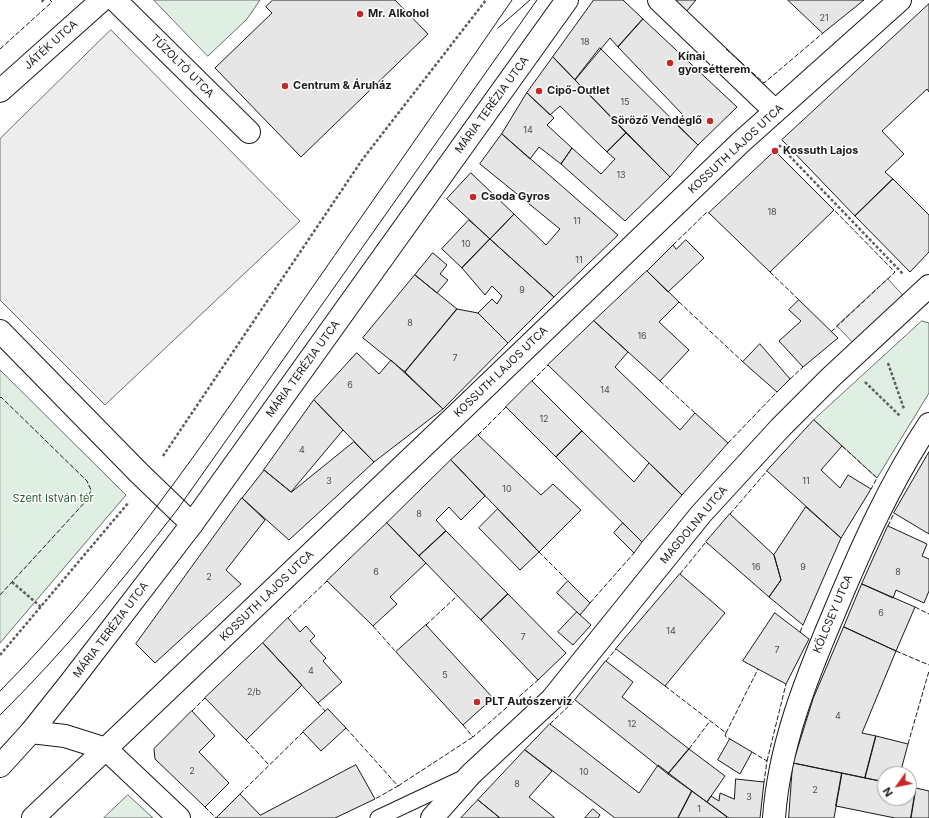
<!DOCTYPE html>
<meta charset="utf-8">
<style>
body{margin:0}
#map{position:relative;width:929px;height:818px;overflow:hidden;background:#fff;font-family:Inter,sans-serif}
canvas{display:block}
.north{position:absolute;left:877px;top:766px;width:40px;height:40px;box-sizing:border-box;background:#fff;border:1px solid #a3a3a3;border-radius:50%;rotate:237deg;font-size:11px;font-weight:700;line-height:16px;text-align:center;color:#1a1a1a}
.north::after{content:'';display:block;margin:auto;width:14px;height:18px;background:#c62828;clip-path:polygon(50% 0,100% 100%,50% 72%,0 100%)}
</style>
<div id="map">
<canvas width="929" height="818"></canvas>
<div class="north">N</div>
</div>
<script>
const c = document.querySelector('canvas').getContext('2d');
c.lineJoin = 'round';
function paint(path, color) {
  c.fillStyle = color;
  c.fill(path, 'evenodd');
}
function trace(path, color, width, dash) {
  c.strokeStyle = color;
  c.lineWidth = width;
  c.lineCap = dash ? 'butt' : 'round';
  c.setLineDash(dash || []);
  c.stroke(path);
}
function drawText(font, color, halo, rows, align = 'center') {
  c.font = font + ' Inter,sans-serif';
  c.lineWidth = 3;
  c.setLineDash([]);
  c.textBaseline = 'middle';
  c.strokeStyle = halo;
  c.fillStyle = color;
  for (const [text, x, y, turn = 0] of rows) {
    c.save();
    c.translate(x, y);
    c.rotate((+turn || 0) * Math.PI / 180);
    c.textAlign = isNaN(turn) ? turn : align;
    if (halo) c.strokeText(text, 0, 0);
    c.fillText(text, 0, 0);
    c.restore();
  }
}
const green = new Path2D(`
 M154 0H260L247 19 208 56Z
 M922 321 929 323V393L877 478 814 420Z
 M0 370 126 495 0 643Z
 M128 795 153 818H104Z`);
paint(green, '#e0efe3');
trace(green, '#6a6a6a', 1);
const parking = new Path2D(`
 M111 30 300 221 105 405 0 300V139Z
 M888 279 910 303 860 350 837 326Z`);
paint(parking, '#ededed');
trace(parking, '#6a6a6a', 1);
const building = new Path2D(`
 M273 0H395L428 34 301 157 215 68 272 13 266 7Z
 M594 0H623L643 19 618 47 610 38 575 80 553 57Z
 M672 0H696L685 13Z
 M788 0H864L823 33Z
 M929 4V92L927 89 882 131 904 154 885 172 893 179 855 216 782 140Z
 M643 19 737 107 698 145 675 123 683 115 618 47Z
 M600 48 698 145 670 177 575 80Z
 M553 57 626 133 607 152 560 106 550 115 527 93Z
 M527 93 554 118 547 125 572 148 561 164 539 147 530 159 502 134Z
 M626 133 670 177 625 221 561 164 572 148 601 174 615 159 607 152Z
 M502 134 618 235 554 297 490 239 514 214 546 245 560 229 480 164Z
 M775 151 834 210 770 272 709 213Z
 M471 173 514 214 490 239 447 199Z
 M893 179 929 215V252L910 272 855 216Z
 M469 220 490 239 462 268 442 249Z
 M490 239 554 297 508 343 478 313 492 299 497 304 502 296 492 286 485 295 462 268Z
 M686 240 704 258 668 292 647 271 673 245 676 249Z
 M433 253 447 265 440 274 448 280 437 293 415 275Z
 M647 271 679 302 659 322 689 350 660 381 594 321Z
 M415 275 457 309 405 372 363 338Z
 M799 300 838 338 803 367 779 341 801 321 789 310Z
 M457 309 478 313 508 343 443 409 405 372Z
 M594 321 628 352 615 367 680 430 695 413 728 443 682 495 548 365Z
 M760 344 790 379 777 392 743 362Z
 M357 353 379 374 391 360 443 409 374 462 314 400Z
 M532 381 582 431 556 457 506 407Z
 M314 400 343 430 291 492 264 470Z
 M814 420 842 446 821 470 840 488 848 475 871 489 841 538 767 471Z
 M582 431 634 482 649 463 682 495 642 542 556 457Z
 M478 435 541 495 553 484 581 510 539 552 451 460Z
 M354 442 374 462 289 540 242 498 264 470 291 492Z
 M929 452V534L894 513Z
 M451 460 485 496 461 520 449 507 436 520 446 531 419 556 387 523Z
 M242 498 265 520 226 570 241 584 155 663 136 644Z
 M806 507 841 538 803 625 769 597 781 580 774 555Z
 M498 509 539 552 520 570 479 528Z
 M730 514 774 555 781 580 769 597 706 542Z
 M387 523 426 563 390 597 397 604 373 626 327 581Z
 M623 523 642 542 634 553 614 533Z
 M888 526 927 544 922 556 929 559V591L924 603 896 590 893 598 862 584Z
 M446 531 508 594 481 620 419 556Z
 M680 574 725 613 665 686 616 649Z
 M568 581 590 603 580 615 557 593Z
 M862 584 915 607 896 651 844 627Z
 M508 594 566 653 538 680 481 620Z
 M577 612 591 625 573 645 558 632Z
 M775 613 809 639 786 684 743 661Z
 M288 618 300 632 306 626 315 636 310 641 326 658 323 661 342 682 318 703 263 643Z
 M426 625 493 698 463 725 396 652Z
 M844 627 896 651 862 733 876 736 865 778 793 763 813 699Z
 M263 643 302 685 246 740 205 698Z
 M606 661 633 682 622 697 689 749 668 774 575 700Z
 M328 709 346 728 321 751 303 732Z
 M192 711 215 736 199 752 229 783 205 807 155 759 154 749Z
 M550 724 639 793 658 765 692 791 678 818H615L525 750Z
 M876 736 908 744 900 774H885V782L865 778Z
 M730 739 752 752 740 774 718 760Z
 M689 749 725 776 707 802 668 774Z
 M525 750 552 771 529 797 555 818H500L478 800Z
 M793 763 842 773 834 818H789Z
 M356 765 375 799 335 818H216L240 794 260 815Z
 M842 773 885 782V798H909V787L916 788 911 818H895L836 806Z
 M736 779 764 782 760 818H729L707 802 711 796 719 801 720 793 734 799Z
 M916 788 929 791V818H911Z
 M692 791 727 817 726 818H678Z
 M478 800 500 818H461Z
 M593 809 600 815 598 818H585Z`);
paint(building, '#e6e6e6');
trace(building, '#1a1a1a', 1);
const service = new Path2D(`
 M378 818 463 778`);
const minor = new Path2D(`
 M115 0 249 132
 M659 0 775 111
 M0 91 102 0
 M0 331 139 473 192 524
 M31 732 65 736 106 749 179 818
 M432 818 471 774 552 699 701 514 780 428 831 377 929 286
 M774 818C779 746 806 679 834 613 861 548 890 483 929 424`);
const secondary = new Path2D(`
 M0 766 31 732 70 683 192 524 567 0
 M33 818 448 423 741 142 900 0`);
trace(service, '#1a1a1a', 17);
trace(minor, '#1a1a1a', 24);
trace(secondary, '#1a1a1a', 24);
trace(new Path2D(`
 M779 145 903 274
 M888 363 904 409
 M865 382 900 416
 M163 456 362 160 486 0
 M12 582 41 607
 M0 655 129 502`), '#5f5f5f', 2.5, [3, 2]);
trace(service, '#fff', 15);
trace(minor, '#fff', 22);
trace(secondary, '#fff', 22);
trace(new Path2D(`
 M498 28 530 0
 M0 691C105 585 190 463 275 341 354 227 434 114 512 0
 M0 715C64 652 122 581 177 510L537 0`), '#1a1a1a', 1);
trace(new Path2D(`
 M42 0 44 2`), '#2b5a34', 3, [2, 3]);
trace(new Path2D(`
 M0 49 52 2 50 0
 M726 49 764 83 823 33
 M673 245 707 212 709 213
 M770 272 799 300
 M679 302 743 362
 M831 332 895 272 834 210
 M790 379 803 367
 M532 381 548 365
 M660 381 695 413
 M0 398 1 397 87 481 91 490 87 500 0 595
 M478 435 506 407
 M728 443 777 392
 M842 446 877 478 871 489
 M730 514 767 471
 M888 526 894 513
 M539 552 568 581
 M680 574 706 542
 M590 603 634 553
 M915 607 929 614
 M288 618 327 581
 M426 625 457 596
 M373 626 396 652
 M800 632 803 625
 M896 651 929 665
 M606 661 616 649
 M665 686 726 733 725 736 730 739
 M318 703 325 711
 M192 711 205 698
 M550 724 575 700
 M463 725 473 737 538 680
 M346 728 398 786 375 799
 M726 733 758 669
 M246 740 269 765
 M908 744 929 671
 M689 749 710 721
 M752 752 767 761 764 782
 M767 761 786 684
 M398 786 473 737
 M240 794 303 732
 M205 807 216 818`), '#1a1a1a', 1, [5, 2]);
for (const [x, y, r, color] of [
 [360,14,4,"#c62828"],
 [670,63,4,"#c62828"],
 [285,86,4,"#c62828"],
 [539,91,4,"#c62828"],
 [710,121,4,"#c62828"],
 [775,151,4,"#c62828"],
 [473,197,4,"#c62828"],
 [477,702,4,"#c62828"]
]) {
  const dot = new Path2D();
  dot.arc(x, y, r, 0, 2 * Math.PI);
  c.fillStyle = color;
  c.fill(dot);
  trace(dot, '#fff', 1.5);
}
drawText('9px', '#4d4d4d', null, [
 ["21",824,18],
 ["18",585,42],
 ["15",625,102],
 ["14",528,130],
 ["13",621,175],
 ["18",772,212],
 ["11",577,221],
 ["10",466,244],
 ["11",579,260],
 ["9",522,290],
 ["8",410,323],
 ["16",642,336],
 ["7",455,358],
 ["6",350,385],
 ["14",605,390],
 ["12",544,419],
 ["4",302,450],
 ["3",329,481],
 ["11",806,481],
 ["10",507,489],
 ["8",419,514],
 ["16",756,567],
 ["9",803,567],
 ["6",376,572],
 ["8",898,572],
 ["2",209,577],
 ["6",881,613],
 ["14",671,631],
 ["7",523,637],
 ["7",777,650],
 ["4",311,671],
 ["5",445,675],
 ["2/b",254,692],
 ["4",838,716],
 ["12",632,724],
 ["2",192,771],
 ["10",584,772],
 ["8",517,784],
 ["2",815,790],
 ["3",749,797],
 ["1",699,809]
]);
drawText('bold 11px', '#1a1a1a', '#fff', [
 ["Mr. Alkohol",368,14],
 ["Kínai",678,57],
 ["gyorsétterem",678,70],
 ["Centrum & Áruház",293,86],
 ["Cipő-Outlet",547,91],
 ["Söröző Vendéglő",702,121,"right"],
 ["Kossuth Lajos",783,151],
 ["Csoda Gyros",481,197],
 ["PLT Autószerviz",485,702]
], 'left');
drawText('11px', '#1a1a1a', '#fff', [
 ["JÁTÉK UTCA",51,45,-42],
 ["TŰZOLTÓ UTCA",182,66,45],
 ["MÁRIA TERÉZIA UTCA",492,105,-54],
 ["KOSSUTH LAJOS UTCA",736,149,-43],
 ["MÁRIA TERÉZIA UTCA",303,369,-54],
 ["KOSSUTH LAJOS UTCA",501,372,-44],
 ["MAGDOLNA UTCA",694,525,-50],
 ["KOSSUTH LAJOS UTCA",267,596,-44],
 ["KÖLCSEY UTCA",833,614,-67],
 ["MÁRIA TERÉZIA UTCA",111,630,-53]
]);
drawText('11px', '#2b5a34', '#fff', [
 ["Szent István tér",53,499]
]);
</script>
